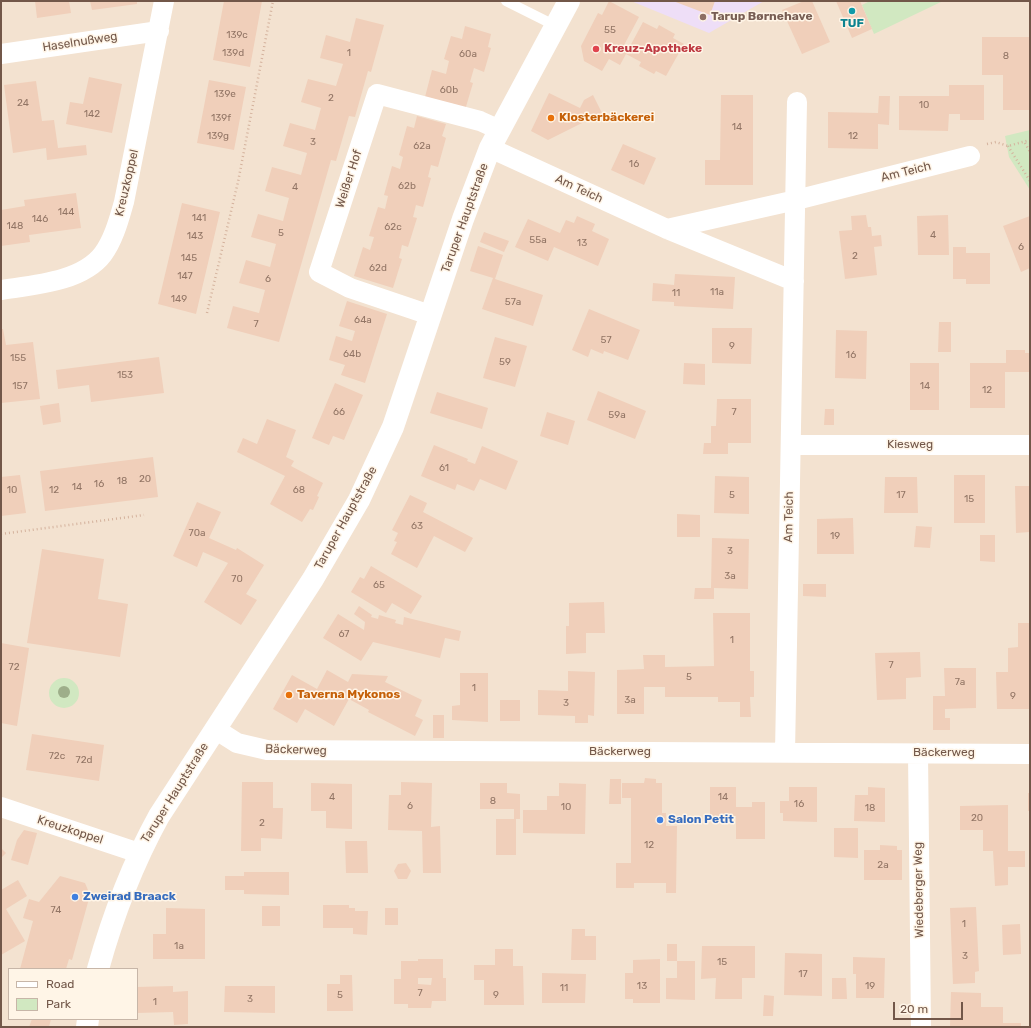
<!DOCTYPE html>
<meta charset="utf-8">
<style>
body{margin:0}
#map{position:relative;width:1031px;height:1028px;overflow:hidden;background:#fbf1e1;font-family:Rubik,sans-serif}
canvas{display:block}
.frame{position:absolute;inset:0;border:2px solid #725749;pointer-events:none}
.legend{position:absolute;left:8px;top:968px;width:130px;height:52px;box-sizing:border-box;background:#fff5e7;border:1px solid #c7b6a8;margin:0;padding:5px 7px;list-style:none;font-size:12px;color:#725749}
.legend li{display:flex;align-items:center;gap:8px;height:20px}
.legend b{width:20px;border:1px solid #c7b6a8}
.scale{position:absolute;left:893px;top:1002px;width:70px;height:18px;box-sizing:border-box;border:2px solid #725749;border-top:0;padding-left:5px;font-size:12px;line-height:14px;white-space:nowrap;color:#725749;-webkit-text-stroke:3px #fff5e7;paint-order:stroke}
</style>
<div id="map">
<canvas width="1031" height="1028"></canvas>
<div class="frame"></div>
<ul class="legend">
<li><b style="height:5px;background:#fff"></b>Road</li>
<li><b style="height:11px;background:#d1e8c1"></b>Park</li>
</ul>
<div class="scale">20 m</div>
</div>
<script>
const c = document.querySelector('canvas').getContext('2d');
c.lineJoin = 'round';
function paint(path, color) {
  c.fillStyle = color;
  c.fill(path, 'evenodd');
}
function trace(path, color, width, dash) {
  c.strokeStyle = color;
  c.lineWidth = width;
  c.lineCap = dash ? 'butt' : 'round';
  c.setLineDash(dash || []);
  c.stroke(path);
}
function drawText(font, color, halo, rows, align = 'center') {
  c.font = font + ' Rubik,sans-serif';
  c.lineWidth = 3;
  c.setLineDash([]);
  c.textBaseline = 'middle';
  c.strokeStyle = halo;
  c.fillStyle = color;
  for (const [text, x, y, turn = 0] of rows) {
    c.save();
    c.translate(x, y);
    c.rotate((+turn || 0) * Math.PI / 180);
    c.textAlign = isNaN(turn) ? turn : align;
    if (halo) c.strokeText(text, 0, 0);
    c.fillText(text, 0, 0);
    c.restore();
  }
}
paint(new Path2D(`
 M1 1H1030V1027H1ZM9 969H137V1019H9Z`), '#f3e2d0');
paint(new Path2D(`
 M631 1H764L709 33Z`), '#eedef7');
paint(new Path2D(`
 M870 1H943L874 34 862 5Z
 M1030 130V190L1009 157 1005 136Z
 M49 693a15 15 0 1 1 30 0a15 15 0 1 1-30 0Z`), '#d1e8c1');
paint(new Path2D(`
 M35 1H69L71 13 37 18Z
 M90 1H137V4L92 10Z
 M224 1H262L250 67 213 60Z
 M609 1 639 17 623 47 628 50 643 22 657 29 659 25 675 34 673 38 684 44 666 76 656 71 654 74 639 66 641 62 626 54 620 65 609 59 602 71 584 61 581 46 598 13 602 15Z
 M673 1H715L710 15Z
 M804 1H812L830 42 802 54 782 10Z
 M836 1H860L872 29 852 38Z
 M356 18 384 25 371 72 368 71 355 117 349 116 336 161 331 160 279 342 227 328 233 306 259 313 265 290 239 283 246 260 270 267 276 244 251 237 258 214 283 221 289 198 265 191 272 167 301 175 307 153 283 146 290 123 315 130 321 108 301 102 308 79 336 86 343 64 320 58 326 35 350 42Z
 M465 26 491 34 488 47 491 48 484 72 474 68 470 82 473 83 465 110 425 97 432 70 446 74 449 61 444 59 451 36 462 39Z
 M982 37H1030V110H1003V75H982Z
 M89 77 122 84 112 133 66 124 70 102 83 104Z
 M209 80 246 87 234 150 197 143Z
 M36 81 42 121 54 120 58 148 86 145 87 155 47 160 46 148 13 153 4 85Z
 M949 85H984V120H960V114H949L948 131 899 130V96H949Z
 M549 93 580 108 584 100 593 95 602 113 548 140 531 131Z
 M721 95H753V185H705V160H720Z
 M879 96H890L889 125 878 124V149L828 148V112L878 113Z
 M417 116 446 124 442 136 446 138 438 167 431 165 428 177 431 178 423 207 416 205 413 217 417 218 408 247 402 245 399 258 402 259 393 288 354 276 363 247 370 250 374 237 369 236 378 207 385 209 388 196 384 195 392 166 400 169 403 157 399 155 407 126 414 128Z
 M623 144 656 158 644 185 611 170Z
 M76 193 81 228 29 235 30 242 1 246V210L25 206 24 200Z
 M182 203 220 212 196 314 158 304Z
 M866 215 868 227H871L872 236 881 235 882 246 874 247 877 275 845 279 839 231 852 230 851 216Z
 M948 215 949 255H918L917 216Z
 M577 216 595 224 592 231 609 239 598 266 554 247 548 261 515 247 528 219 560 233 566 220 574 223Z
 M1030 216V268L1021 272 1003 226Z
 M484 232 509 241 504 252 480 242Z
 M478 246 503 255 495 279 543 295 533 326 482 309 493 278 470 271Z
 M953 247H966V253H990V284H966V279H953Z
 M675 274 735 277 733 309 674 306V302L652 301 653 283 674 285Z
 M347 301 387 314 365 383 341 375 345 365 329 360 336 336 352 341 355 331 339 326Z
 M589 309 640 330 628 360 604 351 603 354 591 349 588 357 572 350Z
 M939 322H951V352H938Z
 M712 328H752L751 364 712 363Z
 M1 329H3L6 345 33 342 40 399 1 403Z
 M836 330 867 331 866 379 835 378Z
 M495 337 527 346 515 387 483 378Z
 M1006 350H1025V353H1030V372H1005V408H970V363H1006Z
 M159 357 164 393 91 402 89 385 58 389 56 370Z
 M684 363 705 364V385L683 384Z
 M910 363H939V410H910Z
 M335 383 363 395 344 440 333 436 329 445 312 438Z
 M598 391 646 411 635 439 587 420Z
 M437 392 488 408 482 429 430 413Z
 M717 399H751V443H728V454H703L704 443H711V426H716Z
 M59 403 61 422 43 425 40 406Z
 M825 409H834V425H824Z
 M547 412 575 421 568 445 540 436Z
 M267 419 296 430 286 457 294 461 291 466 323 483 317 496 319 497 313 510 310 509 302 522 270 504 285 476 237 452 243 438 257 444Z
 M434 445 468 459 467 461 475 464 482 446 518 461 506 490 480 479 474 491 457 484 455 490 421 476Z
 M153 457 158 497 45 511 40 471Z
 M20 475 26 513 1 516V477Z
 M954 475H985V523H954Z
 M715 476 749 477V514L714 513Z
 M885 477H917L918 513H884Z
 M1015 486H1030V532L1016 533Z
 M410 495 427 503 423 512 473 538 465 552 434 536 417 568 391 554 397 542 394 541 398 533 392 530Z
 M197 502 221 512 209 538 236 550 237 548 264 565 246 594 257 600 241 625 204 602 228 563 203 552 197 567 173 556Z
 M677 514 700 515V537H677Z
 M853 518 854 554H817V519Z
 M916 526 932 527 930 548 914 547Z
 M980 535H995V562L980 561Z
 M712 538 749 539 748 589 714 588V599H694L695 588H711Z
 M42 549 104 559 98 599 128 604 120 657 27 643Z
 M371 566 422 596 411 614 392 603 386 613 351 592 360 577 364 579Z
 M803 584H826V597L803 596Z
 M604 602 605 633H586V653L566 654V626H569V603Z
 M359 606 372 615 371 617 378 619 379 615 396 620 395 623 403 625 404 617 461 631 459 641 445 638 440 658 373 642 361 661 323 638 338 614 364 630 365 622 354 614Z
 M713 613H750V671H754V697H750L751 717H740V702H718V697H665V687H644V714H617V670L644 669 643 655H665V667L714 666Z
 M1018 623H1030L1029 709H997L996 672H1008V648L1018 647Z
 M1 643 29 648 17 726 1 723Z
 M920 652 921 677 906 678V699L877 700 875 653Z
 M944 668H976V708L945 709V718H950V730H933V696H945Z
 M327 670 348 682 352 674 388 676 385 682 422 700 415 716 423 720 415 736 368 712 369 710 349 699 334 726 305 709 297 723 273 709 292 675 317 689Z
 M568 671 595 672 594 716 588 715V723H575V716L538 715V690L568 691Z
 M460 673H488V722L452 720V706L460 705Z
 M500 700H520V721H500Z
 M433 715H444V738H433Z
 M32 734 104 745 99 781 26 770Z
 M645 778 656 779V783H662V813H666V826H677L676 893H666V883H634V888H616V863H631V798H622V783H644Z
 M610 779H621V804H609Z
 M242 782H273V808H283L282 839 261 838V851H241Z
 M401 782 432 783 431 827 440 826 441 873H423L422 831 388 830 389 795H401Z
 M311 783 352 784V829L326 828V811H311Z
 M480 783H507V793L520 794V819H516V855H496V819H514V809H480Z
 M559 783 586 784 585 834 523 833V810H547V796H559Z
 M710 787H736V807H752V802H765V839H736V816H710Z
 M789 787H817V822L783 821V813H780V801H789Z
 M868 787 885 788V822L854 821 855 795H868Z
 M1028 793H1030V811H1028Z
 M1008 805V851H1025V867H1008V885L995 886 993 851H983V830H960V806Z
 M834 828H858V858L834 857Z
 M24 830 37 833 28 865 11 860 17 840Z
 M345 841H367L368 873H346Z
 M880 845 897 846V850H902V880H864V850H880Z
 M1 848 6 853 1 858Z
 M406 863 411 871 407 879H398L394 871 398 864Z
 M244 872H289V895L244 894V890H225V876H244Z
 M60 876 85 883 90 895 72 960 69 959 66 969H20L33 921 23 918 29 899 39 902Z
 M18 880 27 896 6 909 25 941 1 955V890Z
 M323 905H349V908H355V911H368L367 935 353 934V928H323Z
 M262 906H280V926H262Z
 M976 907 979 971 975 972V983L953 984 950 908Z
 M166 908 205 909V959H153V934H166Z
 M385 908H398V925H385Z
 M1020 924 1021 954 1003 955 1002 925Z
 M572 929H585V936H596V960H571Z
 M667 944H677V961H667Z
 M702 946H755V978H742V999H715L716 978 701 979Z
 M495 949H513V966H523L524 1005H484V980H474V965H495Z
 M785 953 822 954V996L784 995Z
 M853 957 885 958 884 998H856V974H853Z
 M418 959H443V978H446V1001H432L431 1008H408V1004H394V979H401V961H418ZM418 978H432L431 985 418 984Z
 M660 959V1003H633V999H625V973H633V960Z
 M677 961H695V1000L666 999V978H677Z
 M542 973 586 974 585 1003H542Z
 M340 975H352L353 1011H327V984H340Z
 M832 978H846L847 999H832Z
 M173 986V992L188 991V1024L174 1025 173 1012 137 1013V987Z
 M225 986H275V1013L224 1012Z
 M951 992 981 993V1007H1003V1023H1021V1027H950Z
 M764 995 774 996 773 1016H763Z
 M32 1019H51L49 1027H29Z`), '#f0cfba');
trace(new Path2D(`
 M1025 143 1030 152
 M987 144 996 142 1008 146 1030 140
 M1008 146 1030 181
 M207 313 238 182 273 1
 M1 534 144 515`), '#d4b29d', 2.5, [1, 3]);
trace(new Path2D(`
 M506 1 556 26`), '#fff', 10);
trace(new Path2D(`
 M1 54 159 31
 M490 148 667 229 794 281
 M667 229 796 200 970 156
 M1 290C33 285 82 282 103 254 114 239 119 219 124 202L164 1
 M430 315 350 288 319 272 377 94 480 121 500 130
 M791 445H1030
 M215 729 237 743 267 750 1030 754
 M785 752 797 102
 M918 753 921 1027
 M1 807 139 853`), '#fff', 20);
trace(new Path2D(`
 M98 969C113 915 132 865 159 816L313 579 359 500 393 427 463 219 490 148 569 1
 M87 1027 88 1019`), '#fff', 22);
c.fillStyle = '#9eae8a';
for (const [x, y] of [
 [64,692]
]) {
  c.beginPath();
  c.arc(x, y, 6, 0, 2 * Math.PI);
  c.fill();
}
for (const [x, y, r, color] of [
 [852,11,4,"#0f9aa8"],
 [703,17,4,"#8d6e63"],
 [596,49,4,"#e0444e"],
 [551,118,4,"#e8710a"],
 [289,695,4,"#e8710a"],
 [660,820,4,"#3f7fe0"],
 [75,897,4,"#3f7fe0"]
]) {
  const dot = new Path2D();
  dot.arc(x, y, r, 0, 2 * Math.PI);
  c.fillStyle = color;
  c.fill(dot);
  trace(dot, '#fff5e7', 1.5);
}
drawText('10px', '#927565', null, [
 ["55",610,30],
 ["139c",237,35],
 ["139d",233,53],
 ["1",349,53],
 ["60a",468,54],
 ["8",1006,56],
 ["60b",449,90],
 ["139e",225,94],
 ["2",331,98],
 ["24",23,103],
 ["10",924,105],
 ["142",92,114],
 ["139f",221,118],
 ["14",737,127],
 ["139g",218,136],
 ["12",853,136],
 ["3",313,142],
 ["62a",422,146],
 ["16",634,164],
 ["62b",407,186],
 ["4",295,187],
 ["144",66,212],
 ["141",199,218],
 ["146",40,219],
 ["148",15,226],
 ["62c",393,227],
 ["5",281,233],
 ["4",933,235],
 ["143",195,236],
 ["55a",538,240],
 ["13",582,243],
 ["6",1021,247],
 ["2",855,256],
 ["145",189,258],
 ["62d",378,268],
 ["147",185,276],
 ["6",268,279],
 ["11a",717,292],
 ["11",676,293],
 ["149",179,299],
 ["57a",513,302],
 ["64a",363,320],
 ["7",256,324],
 ["57",606,340],
 ["9",732,346],
 ["64b",352,354],
 ["16",851,355],
 ["155",18,358],
 ["59",505,362],
 ["153",125,375],
 ["157",20,386],
 ["14",925,386],
 ["12",987,390],
 ["66",339,412],
 ["7",734,412],
 ["59a",617,415],
 ["61",444,468],
 ["20",145,479],
 ["18",122,481],
 ["16",99,484],
 ["14",77,487],
 ["10",12,490],
 ["12",54,490],
 ["68",299,490],
 ["5",732,495],
 ["17",901,495],
 ["15",969,499],
 ["63",417,526],
 ["70a",197,533],
 ["19",835,536],
 ["3",730,551],
 ["3a",730,576],
 ["70",237,579],
 ["65",379,585],
 ["67",344,634],
 ["1",732,640],
 ["7",891,665],
 ["72",14,667],
 ["5",689,677],
 ["7a",960,682],
 ["1",474,688],
 ["9",1013,696],
 ["3a",630,700],
 ["3",566,703],
 ["72c",57,756],
 ["72d",84,760],
 ["4",332,797],
 ["14",723,797],
 ["8",493,801],
 ["16",799,804],
 ["6",410,806],
 ["10",566,807],
 ["18",870,808],
 ["20",977,818],
 ["2",262,823],
 ["12",649,845],
 ["2a",883,865],
 ["74",56,910],
 ["1",964,924],
 ["1a",179,946],
 ["3",965,956],
 ["15",722,962],
 ["17",803,974],
 ["13",642,986],
 ["19",870,986],
 ["11",564,988],
 ["7",420,993],
 ["5",340,995],
 ["9",496,995],
 ["3",250,999],
 ["1",155,1002]
]);
drawText('bold 12px', '#785e54', '#fff5e7', [
 ["Tarup Børnehave",711,17]
], 'left');
drawText('bold 12px', '#0d838f', '#fff5e7', [
 ["TUF",852,24]
]);
drawText('12px', '#725749', '#fff5e7', [
 ["Haselnußweg",80,42,-9],
 ["Am Teich",906,172,-14],
 ["Weißer Hof",349,179,-72],
 ["Kreuzkoppel",127,183,-77],
 ["Am Teich",579,189,25],
 ["Taruper Hauptstraße",465,218,-70],
 ["Kiesweg",910,445],
 ["Am Teich",789,517,-89],
 ["Taruper Hauptstraße",346,518,-61],
 ["Bäckerweg",296,750,2],
 ["Bäckerweg",620,752],
 ["Bäckerweg",944,753],
 ["Taruper Hauptstraße",175,793,-58],
 ["Kreuzkoppel",70,830,18],
 ["Wiedeberger Weg",919,890,-91]
]);
drawText('bold 12px', '#be3a42', '#fff5e7', [
 ["Kreuz-Apotheke",604,49]
], 'left');
drawText('bold 12px', '#c56008', '#fff5e7', [
 ["Klosterbäckerei",559,118],
 ["Taverna Mykonos",297,695]
], 'left');
drawText('bold 12px', '#366cbe', '#fff5e7', [
 ["Salon Petit",668,820],
 ["Zweirad Braack",83,897]
], 'left');
</script>
